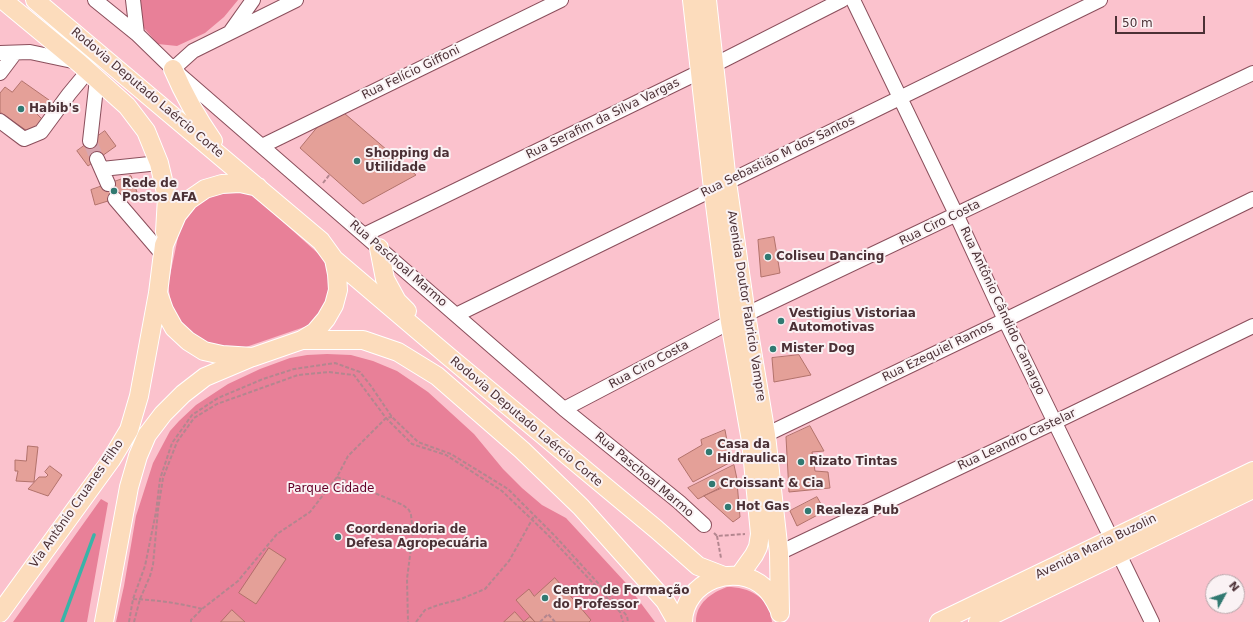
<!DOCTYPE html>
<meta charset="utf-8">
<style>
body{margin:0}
#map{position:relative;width:1253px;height:622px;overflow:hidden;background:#fbc2cd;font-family:"DejaVu Sans",sans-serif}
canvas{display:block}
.north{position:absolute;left:1205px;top:574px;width:40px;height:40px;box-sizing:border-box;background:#faf2f4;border:1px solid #b4a4a8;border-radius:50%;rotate:50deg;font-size:11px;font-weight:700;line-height:16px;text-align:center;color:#4b3035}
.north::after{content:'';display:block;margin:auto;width:14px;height:18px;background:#317971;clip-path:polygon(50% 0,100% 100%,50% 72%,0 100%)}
.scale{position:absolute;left:1115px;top:16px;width:90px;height:18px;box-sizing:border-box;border:2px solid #4b3035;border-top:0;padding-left:5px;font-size:12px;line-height:14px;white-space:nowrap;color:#4b3035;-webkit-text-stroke:3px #faf2f4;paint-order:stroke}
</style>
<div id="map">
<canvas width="1253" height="622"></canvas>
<div class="north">N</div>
<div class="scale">50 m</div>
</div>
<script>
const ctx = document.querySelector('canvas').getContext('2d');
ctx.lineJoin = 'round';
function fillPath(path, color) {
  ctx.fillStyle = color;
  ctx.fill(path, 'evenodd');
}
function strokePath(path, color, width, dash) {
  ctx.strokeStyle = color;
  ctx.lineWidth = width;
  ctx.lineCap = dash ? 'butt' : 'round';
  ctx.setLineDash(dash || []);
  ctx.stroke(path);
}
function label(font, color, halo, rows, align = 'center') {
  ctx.font = font + ' "DejaVu Sans",sans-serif';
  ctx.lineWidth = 4;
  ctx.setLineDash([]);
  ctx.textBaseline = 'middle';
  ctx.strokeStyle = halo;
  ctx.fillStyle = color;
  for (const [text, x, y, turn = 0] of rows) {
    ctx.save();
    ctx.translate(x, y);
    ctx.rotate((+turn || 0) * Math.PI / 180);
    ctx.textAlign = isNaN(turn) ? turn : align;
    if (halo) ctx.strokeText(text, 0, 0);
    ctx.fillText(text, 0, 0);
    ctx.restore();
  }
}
fillPath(new Path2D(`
 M137,0H238L224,17L205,33L177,46L158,44L143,27Z
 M238,191L253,195L322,257L330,274L329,301L310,325L246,347L229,350L209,347L179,324L172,308L168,285L182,218L209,195Z
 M327,354L351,355L373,361L397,371L428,392L474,434L503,469L522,488L542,505L566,518L625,582L655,622H116L124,586L136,516L153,463L170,431L179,421L196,405L228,384L260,369L290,358L307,355Z
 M101,499L108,503L87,622H13Z
 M727,587C749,587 770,597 772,622H696C696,603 711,593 727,587Z`), '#e88098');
strokePath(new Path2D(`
 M62,622L94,535`), '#39b4a8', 3.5);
const building = new Path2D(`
 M22,81L49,100L37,114L43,120L30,133L0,112V93L5,87L12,92Z
 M344,113L416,175L363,204L300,148L319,125Z
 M105,131L116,146L88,166L77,151Z
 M131,176L137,192L95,205L91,190Z
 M774,237L780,273L761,277L758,240Z
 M799,355L811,375L774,382L772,358Z
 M810,426L824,451L812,452L815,471L828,472L830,488L789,492L786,437Z
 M725,430L731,462L693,482L678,459L702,445L701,440Z
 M28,446L38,447L34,482L16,481L18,471H15V460L26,461Z
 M734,465L737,479L698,499L688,488Z
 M50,466L62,475L48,496L28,489L39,477H46L48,475L45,472Z
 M737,482L740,517L733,522L704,496Z
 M817,497L825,511L797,526L790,511Z
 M269,548L286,559L256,604L239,593Z
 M555,578L591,620L589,622H535L516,600L529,589L534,596Z
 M232,610L245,622H221Z
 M515,612L524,622H504Z
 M530,617L535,622H524Z`);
fillPath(building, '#e4a098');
strokePath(building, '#b2726b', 1);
strokePath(new Path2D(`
 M90,141L97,159`), '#d8a5af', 14, [14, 7]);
const minor = new Path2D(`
 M95,0L137,34L173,69L564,409L679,502L704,525
 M133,0L137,34
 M853,0L956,214L1005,320L1152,622
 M231,31L253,0
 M0,53L30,52L77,62
 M173,69L193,51L296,0
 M0,73L15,53
 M0,121L24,139L41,132L69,94L88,71
 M90,141L97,79
 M262,146L561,0
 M97,159L108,184
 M102,169L159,163
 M115,199L163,255
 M364,235L714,65L842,0
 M456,315L1100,0
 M564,409L730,322L1253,73
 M757,439L1005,320L1253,199
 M779,553L1055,422L1253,326`);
const major = new Path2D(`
 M3,0L79,63L127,106L146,131L159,163L167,197L165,232
 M35,0L321,241L334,259L337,274L338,290L334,305L326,319L315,332L302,340L253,357L222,355L204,351L188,341L174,328L164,310L158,293
 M692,0L713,189L730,322L751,441L760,534L758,547L754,555L739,576
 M707,0L727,182L746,315L766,435L779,553L780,613
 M173,69C184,95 197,118 213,141
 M379,248L385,279L397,301L407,311
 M334,259L448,356L656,529L698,566L724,576
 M302,340H363L398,352L437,376L522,450L581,507L665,601L677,622
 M0,613L111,460L129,430L139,396L158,293L164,245L177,215L189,200L205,189L222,184L240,183L258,187
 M104,622L129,487L138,456L147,435L163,414L183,394L205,377L250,358
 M683,622C684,581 736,561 765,588C772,594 776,603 780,611
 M939,622L1253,471
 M978,622L1253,489`);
strokePath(minor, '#8b4f5c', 16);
strokePath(major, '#fff', 20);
strokePath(new Path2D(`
 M323,183L330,174
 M337,477L403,505L409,510L411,515L413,532L407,579L408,622
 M714,533L717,536L745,534
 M717,536L721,558
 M133,599C157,600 179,603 202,609
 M129,622L133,599L145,566L156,512L160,479L172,443L192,415L218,398L263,379L294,369L335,363L360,372L371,386L392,417L418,442L451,454L508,489L555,536L609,595L627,616L628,622
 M134,622L140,599L150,576L153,565L158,510L163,478L177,442L194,418L217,404L298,375L329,372L354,375L386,418L412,444L446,455L502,491L548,535L620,612L623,622
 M191,622V620L202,609L238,581L277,534L310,512L337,477L348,456L386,418L392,417
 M416,622L425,610L438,605L461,599L485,589L509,561L534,516
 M540,622L548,614L555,622`), '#b3868f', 2, [4, 2]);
strokePath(minor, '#fff', 14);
strokePath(major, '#fcdcbc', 18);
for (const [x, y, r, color] of [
 [21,109,4,"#317971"],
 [357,161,4,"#317971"],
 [114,191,4,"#317971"],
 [768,257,4,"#317971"],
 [781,321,4,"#317971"],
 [773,349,4,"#317971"],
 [709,452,4,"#317971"],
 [801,462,4,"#317971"],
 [712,484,4,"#317971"],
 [728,507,4,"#317971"],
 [808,511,4,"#317971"],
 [338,537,4,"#317971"],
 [545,598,4,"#317971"]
]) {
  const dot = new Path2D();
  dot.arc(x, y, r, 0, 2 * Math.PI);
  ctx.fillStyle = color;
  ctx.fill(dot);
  strokePath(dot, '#faf2f4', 1.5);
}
label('12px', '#4b3035', '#faf2f4', [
 ["Rua Felício Giffoni",411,73,-26],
 ["Rodovia Deputado Laércio Corte",147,93,40],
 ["Rua Serafim da Silva Vargas",603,119,-26],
 ["Rua Sebastião M dos Santos",778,157,-26],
 ["Rua Ciro Costa",940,223,-26],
 ["Rua Paschoal Marmo",398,264,41],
 ["Avenida Doutor Fabricio Vampre",746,306,81],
 ["Rua Antônio Cândido Camargo",1002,311,65],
 ["Rua Ezequiel Ramos",938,352,-26],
 ["Rua Ciro Costa",649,365,-28],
 ["Rodovia Deputado Laércio Corte",526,422,40],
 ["Rua Leandro Castelar",1017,440,-25],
 ["Rua Paschoal Marmo",644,475,40],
 ["Via Antônio Cruanes Filho",77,504,-55],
 ["Avenida Maria Buzolin",1096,547,-26]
]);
label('bold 12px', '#4b3035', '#faf2f4', [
 ["Habib's",29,109],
 ["Shopping da",365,154],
 ["Utilidade",365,168],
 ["Rede de",122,184],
 ["Postos AFA",122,198],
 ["Coliseu Dancing",776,257],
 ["Vestigius Vistoriaa",789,314],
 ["Automotivas",789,328],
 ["Mister Dog",781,349],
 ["Casa da",717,445],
 ["Hidraulica",717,459],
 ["Rizato Tintas",809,462],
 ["Croissant & Cia",720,484],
 ["Hot Gas",736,507],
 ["Realeza Pub",816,511],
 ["Coordenadoria de",346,530],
 ["Defesa Agropecuária",346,544],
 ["Centro de Formação",553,591],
 ["do Professor",553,605]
], 'left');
label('12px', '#640028', '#faf2f4', [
 ["Parque Cidade",331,489]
]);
</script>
